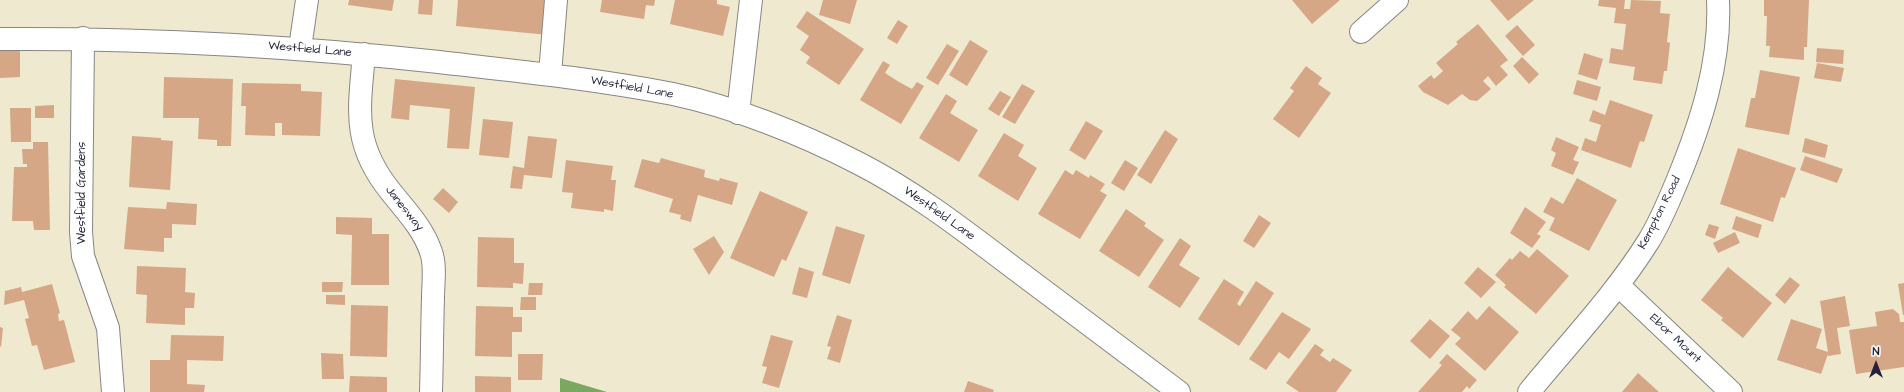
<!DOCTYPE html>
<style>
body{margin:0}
#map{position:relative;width:1904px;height:392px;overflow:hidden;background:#efe9cf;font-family:"Architects Daughter",sans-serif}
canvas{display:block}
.north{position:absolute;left:1856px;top:344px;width:40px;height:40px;-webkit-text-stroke:3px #fff;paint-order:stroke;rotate:0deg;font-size:11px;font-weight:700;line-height:16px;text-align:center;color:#22223b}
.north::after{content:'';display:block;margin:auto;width:14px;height:18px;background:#22223b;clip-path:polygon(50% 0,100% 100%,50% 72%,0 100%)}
</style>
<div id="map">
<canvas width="1904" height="392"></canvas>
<div class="north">N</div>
</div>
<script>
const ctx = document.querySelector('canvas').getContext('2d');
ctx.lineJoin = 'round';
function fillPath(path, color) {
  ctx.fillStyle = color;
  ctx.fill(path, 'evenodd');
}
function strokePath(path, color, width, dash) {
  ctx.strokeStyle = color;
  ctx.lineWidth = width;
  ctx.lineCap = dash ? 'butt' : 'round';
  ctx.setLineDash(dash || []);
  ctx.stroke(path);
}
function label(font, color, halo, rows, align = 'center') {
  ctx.font = font + ' "Architects Daughter",sans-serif';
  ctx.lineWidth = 4;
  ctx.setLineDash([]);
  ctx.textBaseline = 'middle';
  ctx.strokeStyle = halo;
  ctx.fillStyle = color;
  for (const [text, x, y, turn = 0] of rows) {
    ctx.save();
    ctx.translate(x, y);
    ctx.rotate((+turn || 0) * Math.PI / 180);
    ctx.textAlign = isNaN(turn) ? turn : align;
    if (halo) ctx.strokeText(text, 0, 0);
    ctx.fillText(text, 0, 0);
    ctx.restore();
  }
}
fillPath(new Path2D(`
 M560,378L607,392H560Z`), '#7ba760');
fillPath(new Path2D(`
 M349,0H394L392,11L348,5Z
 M419,0H433L432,15L418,14Z
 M458,0H551L548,35L456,26Z
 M602,0H655L654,6L646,5L644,19L600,12Z
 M675,0H717V4L730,7L723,36L670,24Z
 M823,0H857L850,24L819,15Z
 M1292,0H1340L1312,24Z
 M1490,0H1534L1508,21Z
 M1599,0H1625L1624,9H1630L1631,0L1661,1L1660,13L1670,14L1667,42L1670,43L1667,71H1664L1662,84L1633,80L1635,67L1609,63L1611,48L1623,50L1626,24L1614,23L1616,8L1598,6Z
 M1764,0H1809L1807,47H1804V60L1769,57L1770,46H1766L1767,16H1764Z
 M807,11L864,49L839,85L806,63L810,57L800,50L809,36L796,27Z
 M898,20L908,26L897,44L887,38Z
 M1478,24L1508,60L1500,66L1508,75L1496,86L1488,76L1483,81L1491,89L1477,101L1470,100L1462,94L1448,105L1423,92L1418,86L1431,75L1434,79L1443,71L1436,63L1458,44L1456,42Z
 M1517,25L1535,45L1523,56L1505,36Z
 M970,40L988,51L967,86L949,75Z
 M947,44L959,51L938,85L926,78Z
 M1817,48L1844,50L1843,64L1816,62Z
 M0,51H20V77L0,78Z
 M1584,53L1603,59L1597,80L1578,74Z
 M1522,57L1539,74L1529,84L1513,66Z
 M883,61L890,65L885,73L899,82L912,89L917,82L924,86L901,124L860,100Z
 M1817,63L1844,68L1841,82L1814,78Z
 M1306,66L1322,78L1318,84L1331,93L1299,138L1273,119L1294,91L1290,88Z
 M1760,70L1800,77L1789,135L1745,127L1751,98H1755Z
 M164,77L233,79L231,146H217V140L198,139L199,118H163Z
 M395,79L475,87L469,149L447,148L450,109L410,105L409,120L391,118Z
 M1577,80L1601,87L1597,101L1573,94Z
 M242,83L301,84V91L322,92L320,136L282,135V123H275V136L245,135L246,106H241Z
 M1022,84L1035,91L1015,124L1002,117Z
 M1000,91L1011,97L999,116L988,109Z
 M946,94L957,101L950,113L978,130L959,162L919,138Z
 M1610,100L1653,115L1644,142L1640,141L1631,168L1581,150L1585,138L1596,142L1601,125L1589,121L1593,110L1605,115Z
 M54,105V118H35V106Z
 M10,108H31V142H11Z
 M483,119L513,122L509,158L479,155Z
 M1086,121L1103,131L1085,160L1069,150Z
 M1165,130L1178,139L1151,184L1137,175Z
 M1004,133L1024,145L1018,156L1037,168L1018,201L978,176Z
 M132,136L161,138V140L173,141L170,190L129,187Z
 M528,136L557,139L552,178L524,175L522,189L510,188L513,166L524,168Z
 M1556,137L1579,147L1573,160L1579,162L1573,175L1551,166L1556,153L1551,150Z
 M1805,138L1828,145L1825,158L1802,152Z
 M33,142H48L50,230H34L33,221H12L14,167H27V164H23L22,149H33Z
 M1738,148L1796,168L1785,198L1781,197L1773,222L1720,204Z
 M1805,156L1843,169L1837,183L1800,170Z
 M661,158L705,170L704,177L719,181L720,178L738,183L732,205L698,195L691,222L680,219L681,215L669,212L673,199L634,187L642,159L659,163Z
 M566,160L613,166L611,180H616L613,211L604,209V212L571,208L573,193L562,192Z
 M1125,160L1138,168L1124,191L1111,183Z
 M1065,170L1073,175L1076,170L1089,178L1090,175L1105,184L1100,191L1107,195L1080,239L1038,214Z
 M1577,178L1617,200L1589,251L1549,230L1555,218L1543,212L1551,197L1563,204Z
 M443,188L458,202L449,213L433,199Z
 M760,191L808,212L786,261L782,259L774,277L730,258Z
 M167,202L197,204L196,225L172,224V238H164V252L124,249L128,207L166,209Z
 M1525,207L1546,222L1537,234L1541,236L1532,248L1510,233Z
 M1126,209L1146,223L1144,226L1164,240L1139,277L1099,251Z
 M1259,215L1271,223L1254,248L1243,241Z
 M1736,216L1762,225L1758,238L1732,229Z
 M336,217L372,218V234H389V285H351L352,235L336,234Z
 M1709,224L1719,227L1715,239L1705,235Z
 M836,226L865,235L850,284L822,275Z
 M1735,232L1740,243L1718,253L1713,243Z
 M714,236L724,252L709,275L693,249Z
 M478,237L514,238V263H524L523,284L513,283V288L477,287Z
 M1180,238L1191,246L1179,265L1200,278L1180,308L1148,287Z
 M1537,249L1569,276L1536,314L1504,287L1506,285L1495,275L1510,258L1512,260L1520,251L1529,258Z
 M137,266L186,268L185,292L195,293L194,308H185V325L146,323L147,295L136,294Z
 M799,267L814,272L807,298L792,294Z
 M1478,267L1496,282L1481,298L1464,283Z
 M1728,267L1772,303L1743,338L1721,320L1723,318L1701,300Z
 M1790,277L1800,285L1785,304L1775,295Z
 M1224,279L1244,292L1237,304L1240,306L1256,281L1274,293L1239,346L1198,319Z
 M322,282H343L342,292H322Z
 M529,283H543L542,295H528Z
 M1904,283V315H1903L1898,284Z
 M52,284L60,313L58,314L59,321L64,320L75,362L44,370L37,345L32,346L25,319L29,318L24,300L4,305L5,291L21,287L22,292Z
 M326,295H345V305L326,304Z
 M1845,296L1850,326L1837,328L1841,354L1828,356V354L1821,374L1777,360L1791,319L1822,329L1816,348L1828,352L1820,301Z
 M521,297H536V310H520Z
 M351,305L388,306L387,357L350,356Z
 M476,306L513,307V317H522V332H512V357L475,356Z
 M1489,306L1519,332L1485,371L1455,344L1461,338L1451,330L1468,311L1477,320Z
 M1893,309L1899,314L1900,322H1904V367L1856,374L1849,330L1877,326L1875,312Z
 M1282,312L1311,329L1289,359L1279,352L1266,370L1249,359Z
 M837,315L852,320L840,363L827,359L831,347L827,346Z
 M1430,319L1450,336L1430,359L1410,341Z
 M0,327L3,328L1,347L0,346Z
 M171,335L224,336L223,361L187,360V384L205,385L204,392H150V360H170Z
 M771,335L793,341L779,388L762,383L767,367L762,366Z
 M1315,344L1324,350L1320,355L1330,362L1333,358L1352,370L1336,392H1299L1286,383Z
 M321,353L343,354L344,379H322Z
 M518,354H543L542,380H518Z
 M1447,354L1477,380L1469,389L1467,386L1462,392H1418L1442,365L1439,363Z
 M1638,373L1659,392H1622Z
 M350,376L387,377V392H349Z
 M475,376L511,377V392H475Z
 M968,381L994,390L993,392H964Z`), '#d6a787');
const minor = new Path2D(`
 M1361,32L1397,0
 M83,38L81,232L83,256L108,328L113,392
 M0,39C147,38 293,46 439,62C517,71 595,79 673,94C734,107 802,134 858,163C913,191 961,228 1011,266C1067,308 1123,350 1179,392
 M300,48L307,0
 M364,54C359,111 352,144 391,192C406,211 423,228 431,252C436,265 433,284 433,298C432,329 432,361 431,392
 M550,74L556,0
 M738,113L751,0
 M1618,285L1731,392
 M1529,392C1569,343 1614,296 1648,242C1660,223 1669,201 1678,179C1701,123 1721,62 1718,0`);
strokePath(minor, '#888685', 24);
strokePath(minor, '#fff', 22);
label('12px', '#22223b', '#fff', [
 ["Westfield Lane",310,50,5],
 ["Westfield Lane",632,88,10],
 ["Westfield Gardens",82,193,-90],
 ["Janesway",404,209,51],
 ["Kempton Road",1660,213,-63],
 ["Westfield Lane",939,214,35],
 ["Ebor Mount",1675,339,43]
]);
</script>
